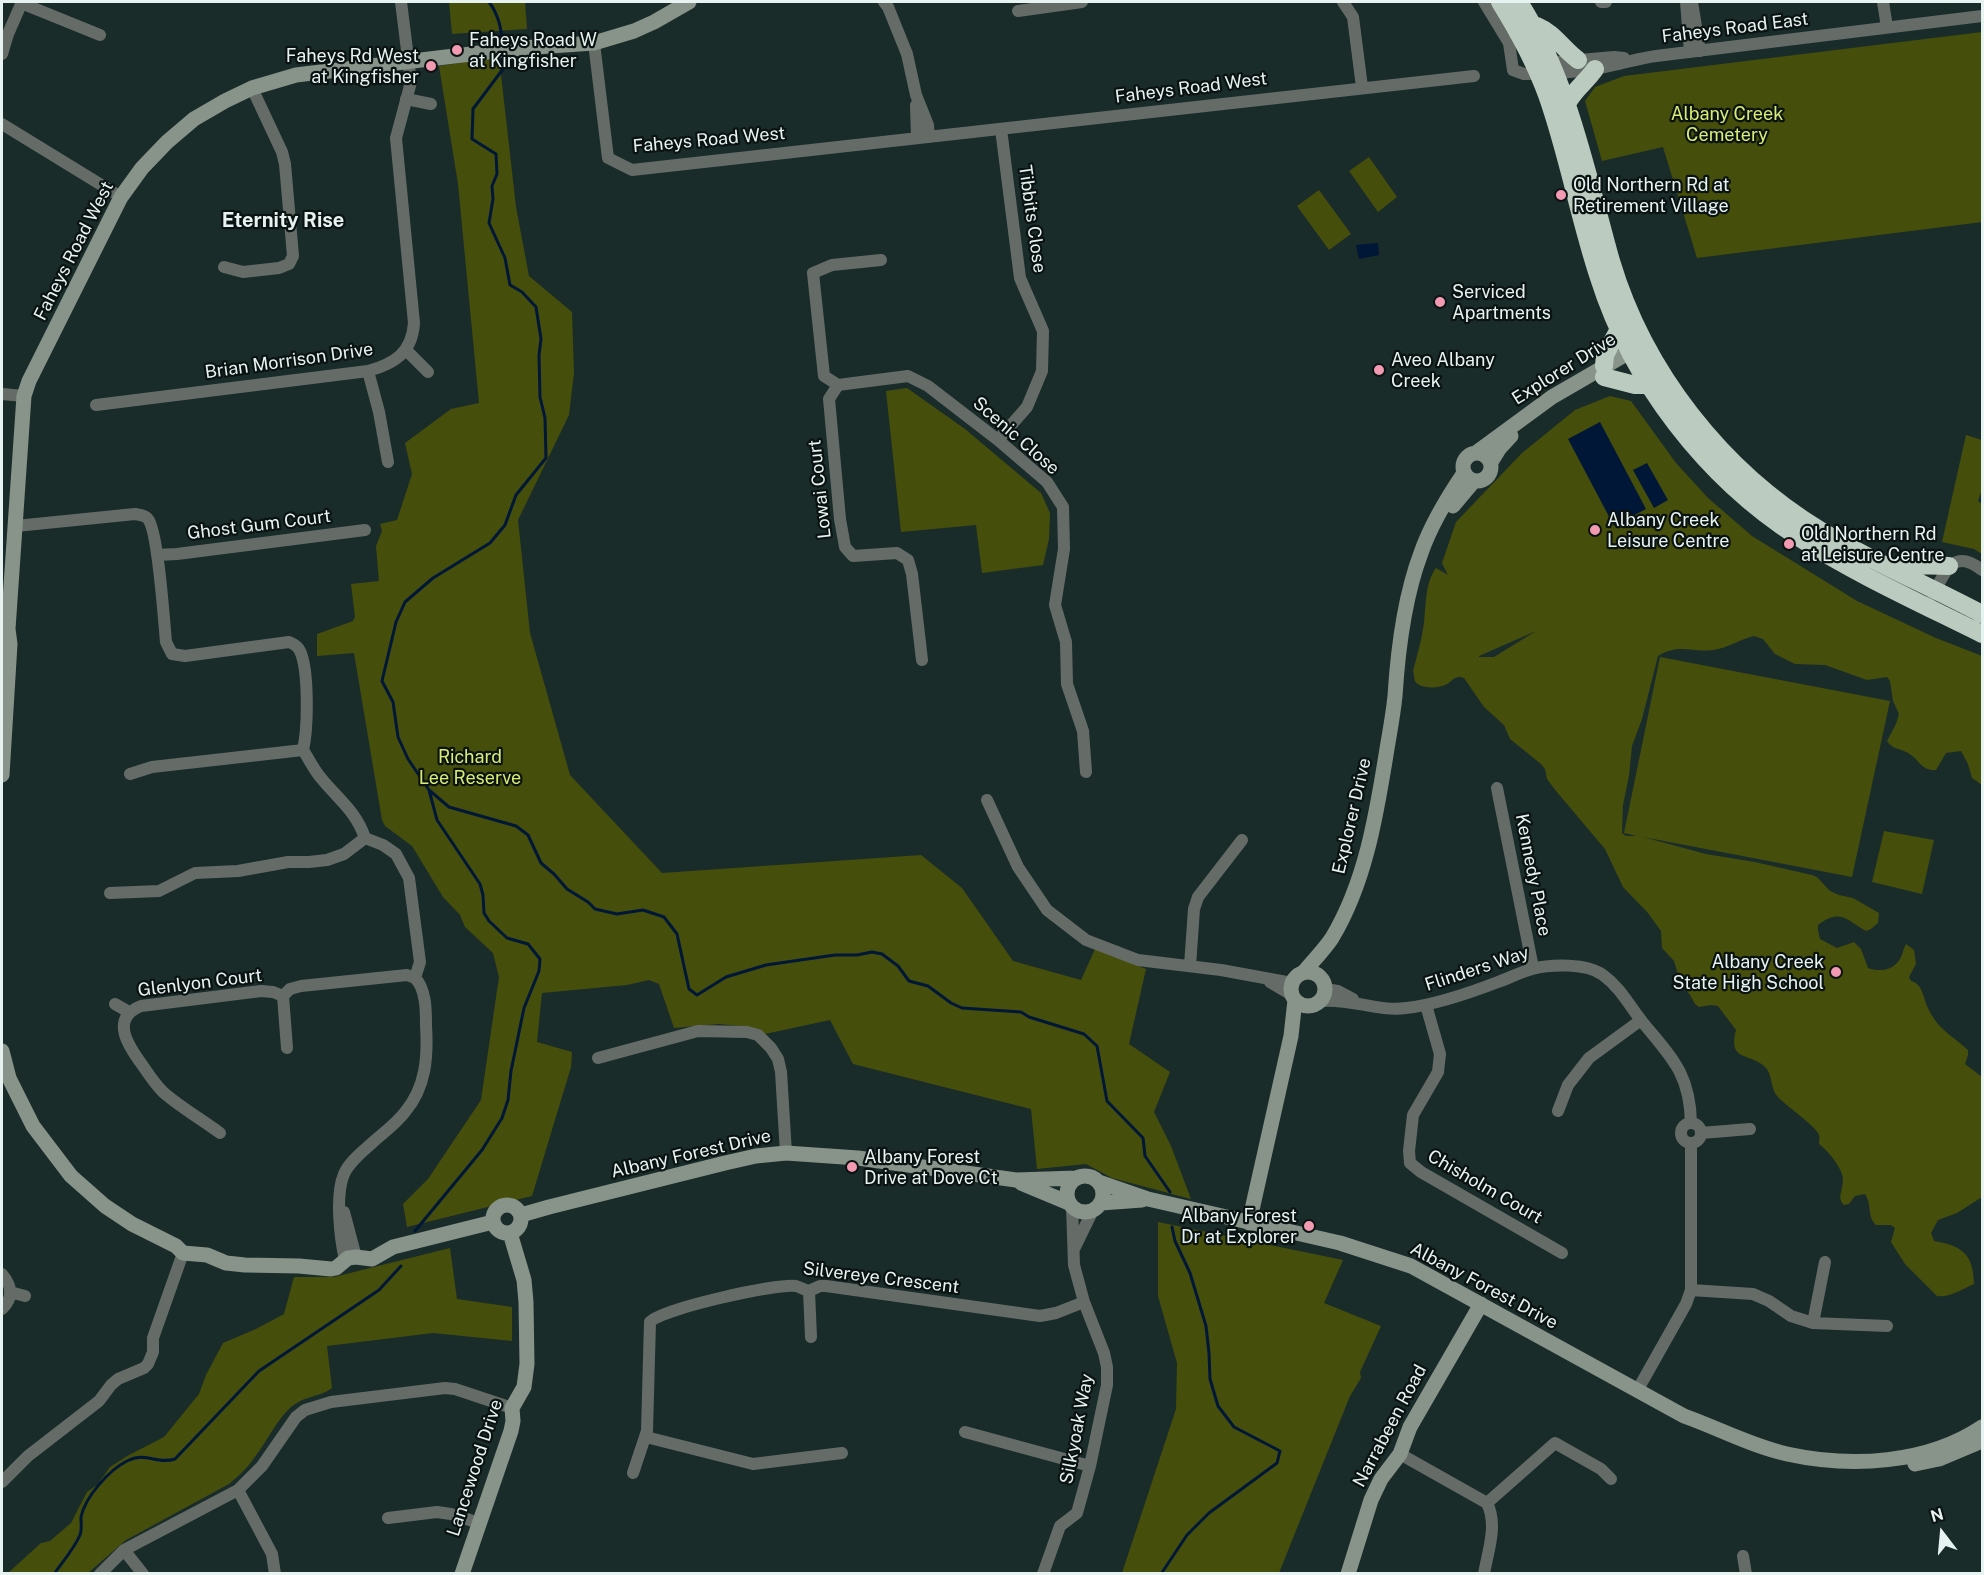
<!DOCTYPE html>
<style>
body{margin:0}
#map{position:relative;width:1984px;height:1575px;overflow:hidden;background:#192c2a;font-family:"Public Sans",sans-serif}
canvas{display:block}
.frame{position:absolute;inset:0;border:3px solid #e7f3f1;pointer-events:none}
.north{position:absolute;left:1912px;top:1503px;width:60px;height:60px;-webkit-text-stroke:4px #0a1312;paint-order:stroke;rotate:344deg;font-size:16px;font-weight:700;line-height:24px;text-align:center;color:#e7f3f1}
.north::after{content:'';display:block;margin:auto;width:21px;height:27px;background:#e7f3f1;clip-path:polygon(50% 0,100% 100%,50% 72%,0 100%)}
</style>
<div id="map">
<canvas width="1984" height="1575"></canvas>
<div class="frame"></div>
<div class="north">N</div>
</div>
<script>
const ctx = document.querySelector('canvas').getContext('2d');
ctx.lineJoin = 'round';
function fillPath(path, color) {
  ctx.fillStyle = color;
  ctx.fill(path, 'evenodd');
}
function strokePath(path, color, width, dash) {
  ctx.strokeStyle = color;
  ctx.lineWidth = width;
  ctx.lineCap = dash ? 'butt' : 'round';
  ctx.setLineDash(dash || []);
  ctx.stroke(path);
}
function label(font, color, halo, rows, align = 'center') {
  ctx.font = font + ' "Public Sans",sans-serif';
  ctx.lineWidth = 4.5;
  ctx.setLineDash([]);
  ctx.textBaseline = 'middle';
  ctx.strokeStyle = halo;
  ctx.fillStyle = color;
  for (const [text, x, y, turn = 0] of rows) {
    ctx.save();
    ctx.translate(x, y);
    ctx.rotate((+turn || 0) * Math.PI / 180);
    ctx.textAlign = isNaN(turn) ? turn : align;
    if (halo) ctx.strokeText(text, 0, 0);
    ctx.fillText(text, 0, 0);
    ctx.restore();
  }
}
fillPath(new Path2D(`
 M449,2H525L527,29L452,34Z
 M1982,32V222L1697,258L1663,147L1602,161L1585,101L1595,87L1624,76Z
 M499,57L516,207L529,276L572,312L574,373L569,415L518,520L530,633L570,775L662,873L921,855L962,888L1013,961L1081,980L1095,949L1146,969L1129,1044L1170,1072L1154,1112L1171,1146L1191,1199L1112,1178L1086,1164L1037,1169L1031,1109L853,1064L830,1020L765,1034L749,1027L719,1024L674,1028L659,984L649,980L627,985L542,993L537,1042L572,1052L571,1067L532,1196L407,1227L403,1204L428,1179L481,1100L499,977L493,953L465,927L460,915L443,897L412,846L385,826L382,820L354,653L317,656V634L353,621L355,617L351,584L379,581L376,546L382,531L380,524L397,520L412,474L405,443L451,409L479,403L458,184L439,66Z
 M1369,157L1397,197L1378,212L1349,171Z
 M1319,190L1351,234L1329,250L1297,206Z
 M907,388L965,429L1041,493L1050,513L1049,539L1043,565L982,573L976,525L901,532L886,391Z
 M1610,396L1631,401L1676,463L1708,498L1752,536L1857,601L1936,638L1982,656V785L1972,778L1968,764L1961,751L1946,753L1936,770C1921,771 1919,759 1908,753C1900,748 1893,750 1887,741L1896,724L1899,714L1893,701L1890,681L1887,677L1867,680L1825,665L1795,664L1775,654L1763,639L1754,636C1740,639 1728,648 1713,650C1691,653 1680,643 1658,656L1642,719L1632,746L1629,776L1623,805L1622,833L1626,836H1637L1624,833L1660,657L1890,701L1852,877L1643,837L1706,854L1755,862L1812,875L1817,877L1830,891L1839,895L1853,898L1879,913L1878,923L1871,929L1866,931C1846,920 1841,908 1818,925V930L1820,939L1837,948L1854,942L1861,949L1868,968C1879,972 1893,971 1900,959C1903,954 1903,949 1906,944L1914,950L1916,964L1909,977L1911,981C1923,984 1923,998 1928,1008C1938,1030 1952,1035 1968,1050V1055L1965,1064L1982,1077V1197L1957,1213L1938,1220L1931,1233L1934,1241C1963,1246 1973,1254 1974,1284C1963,1289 1949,1298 1937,1296L1905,1264L1891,1242L1895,1228L1891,1225H1876C1867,1217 1872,1204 1865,1194L1855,1196L1849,1204L1844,1205C1835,1197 1846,1187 1842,1174C1838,1163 1828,1151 1819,1144C1819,1141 1820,1138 1819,1135C1817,1127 1785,1105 1778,1097C1770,1089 1773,1076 1766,1068C1752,1052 1727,1063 1736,1030L1718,1006L1711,1005L1699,1007L1695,1004L1690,995L1681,984L1674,961L1662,948L1661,931L1648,913L1623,887L1605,849L1556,791L1547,779L1545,769L1541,764L1510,739L1504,725L1484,707L1464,678C1455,675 1454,680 1447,684C1439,689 1419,689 1415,681C1414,678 1414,673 1413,671C1417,655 1422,639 1424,623C1426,605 1425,583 1436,568L1448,575L1442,563L1456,522L1522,453L1575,410ZM1536,631L1494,657H1479V656Z
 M1966,435L1982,440V490L1978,501L1982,504V554L1974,549L1942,542Z
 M1884,831L1934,840L1922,894L1872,882Z
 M1158,1222L1343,1260L1324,1303L1381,1326L1360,1372L1361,1378L1350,1396L1279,1573H1122L1176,1409L1177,1363L1158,1296Z
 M450,1248L457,1299L512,1307V1341L433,1333L327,1346L332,1388C318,1398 305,1395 290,1408C277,1420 268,1439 257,1454C249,1466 240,1475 229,1484L126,1540L88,1573H8L41,1543L50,1541L71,1523L87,1492L97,1485L110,1467L129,1455L164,1437L199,1394L206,1375L223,1343L256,1329L284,1314L294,1277H334Z`), '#464e0b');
fillPath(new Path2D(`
 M1378,243L1379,255L1359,259L1356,245Z
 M1600,422L1646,509L1614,526L1568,439Z
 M1647,463L1668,500L1654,508L1633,470Z`), '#011737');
strokePath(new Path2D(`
 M489,2C498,14 502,30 502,45
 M502,55L503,69L473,109L472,139L496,154L497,174L492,186L493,199L489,223L505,258L510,285L522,292L536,307L541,339L539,355L540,397L545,418L546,458L516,495L505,525L490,543L433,578L405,602L396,622L382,681L393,702L398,737L408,759L429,790L449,807L516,826L528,835L541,863L554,874L567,889L588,902L595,909L617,914L643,910L664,917L677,934L689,989L697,995L726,977L766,965L835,955H857L872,952L882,954L898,966L909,981L928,986L951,1003L962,1008L1021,1012L1029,1017L1084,1034L1097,1046L1107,1101L1143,1138L1145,1156L1170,1192
 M415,1231L482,1150L502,1118L508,1100L511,1071L524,1008L539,971L540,959L528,944L507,938L489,921L484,913L483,895L480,884L437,820L429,790
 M54,1574C63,1561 74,1549 80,1535C82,1530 81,1523 81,1517C85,1497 109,1470 127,1461C146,1451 157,1465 175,1459L259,1371L379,1290L401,1266
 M1161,1574L1187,1535L1209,1513L1277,1463L1280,1451L1234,1427L1218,1406L1210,1379L1209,1353L1206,1326L1190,1273L1175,1241L1172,1227`), '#011737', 3);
strokePath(new Path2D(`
 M884,2L888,7L907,54L916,95L928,125L929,137
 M1343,2L1353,17L1362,87
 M1484,2L1509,43L1513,70L1524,74C1554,74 1585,72 1614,65C1628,62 1641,58 1656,56L1982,16
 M1601,2H1606
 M1686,2L1690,52
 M1692,2L1700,51
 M1883,2L1887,27
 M21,3L100,35
 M1018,11L1082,2
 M594,43L608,158L632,170L1474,76
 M2,54L8,34L22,2
 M1546,63L1614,57L1624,58
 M406,99L431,104
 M916,105L917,138
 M2,124L121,197
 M224,267L243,272L279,268L289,264L293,256L285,164L282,152L252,88
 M406,350L428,372
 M368,371L379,412L388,462
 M838,385L824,376L813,273L832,265L881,260
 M2,394L24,396
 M96,405L368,371C394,364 412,353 414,323L396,138L411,82L401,2
 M998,440L1027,407L1042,371L1043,331L1020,278L1001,129
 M16,526L135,514C140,515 145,515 148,519C158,531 164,621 166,642L172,654L185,656L289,642C294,644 298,646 300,651C309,670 308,729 303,750C309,759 314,770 321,778C338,799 356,811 365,838L383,845L396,854L409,878L420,962L415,978
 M157,555L177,554L365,530
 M1933,595C1945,572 1953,547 1982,570
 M922,660L912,574L908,560L897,553L853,556L845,547L840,519L829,399L838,385L908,376L928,386L998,440L1047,482L1063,507L1064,549L1055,605L1066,642L1067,684L1083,731L1086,772
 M130,774L152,767L303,750
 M1497,788L1533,968
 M987,800L1018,867L1047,910L1086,940L1138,960L1221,970L1292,983
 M110,893L159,891L195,873L238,871L288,862H309L327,860L344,854L365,838
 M1190,966L1194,909L1198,897L1242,840
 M1270,982L1292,995
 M1325,989L1338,991L1353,999
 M283,996L287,1048
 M1321,1001C1350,998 1378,1012 1406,1008C1434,1005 1472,992 1498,982C1509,978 1521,972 1532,969C1551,964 1587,963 1603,975C1621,988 1630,1007 1644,1024C1673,1059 1690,1075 1691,1123
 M115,1004L129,1012
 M1426,1005L1440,1054L1438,1072L1413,1115L1409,1151L1410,1163L1421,1172L1562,1253
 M598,1058L698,1031L747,1032L758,1035L771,1048L778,1059L781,1072L786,1153
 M1558,1111L1568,1085L1589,1058L1641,1020
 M1681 1133a10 10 0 1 1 20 0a10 10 0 1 1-20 0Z
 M220,1133C201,1119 180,1107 163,1092C155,1084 149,1075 143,1066C129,1047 109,1019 141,1006L261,991L273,992L283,996L290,989L301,986L407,975L415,978
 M1701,1133L1750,1129
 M344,1212L356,1257
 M1074,1249L1093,1210
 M345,1260C340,1238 335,1195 344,1174C349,1162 362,1152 372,1143C383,1133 396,1124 405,1112C426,1087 428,1057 426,1025C426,1010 426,989 415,978
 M2,1274C12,1286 14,1297 2,1309
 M1691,1290L1753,1294L1769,1301L1791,1316L1813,1323L1887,1326
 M809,1291L811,1337
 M10,1292L25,1296
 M1813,1323L1825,1262
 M1637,1391L1686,1304L1691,1290V1143
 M965,1432L1090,1466
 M646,1437L753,1464L842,1453
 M1400,1454L1487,1503C1498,1525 1488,1550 1484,1574
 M633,1473L647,1431L650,1322C661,1309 777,1283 796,1286C800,1287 804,1290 809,1291L820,1286H826L1040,1316L1056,1313L1084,1302
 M2,1482L28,1456L99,1401L111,1385L118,1379L144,1368L148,1364L153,1352V1338L183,1253
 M238,1490L272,1554L275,1574
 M1487,1503L1555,1443L1601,1469L1611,1479
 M388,1518L437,1512L451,1514L479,1523
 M124,1550L143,1574
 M1743,1556L1746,1574
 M100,1574L124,1550L238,1490L262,1466L296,1417L305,1410L331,1402L445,1388L455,1389L512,1408
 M1043,1574L1060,1526L1077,1513L1090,1466L1107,1385V1367L1104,1353L1084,1302L1074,1265L1072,1206`), '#656c67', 12);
strokePath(new Path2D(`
 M1477,452L1552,397L1640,346
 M1463 467a14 14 0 1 1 28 0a14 14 0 1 1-28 0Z
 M1491,462L1499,449L1511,436
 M1453,506L1474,481
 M2,775L10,644L8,629L24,396L29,381L121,197L142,168L167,142L194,119L225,101L252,88L296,75L521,48L594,43L634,31L654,22L689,2
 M1291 989a17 17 0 1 1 34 0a17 17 0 1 1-34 0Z
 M1303,973C1312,962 1324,950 1332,938C1365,883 1376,817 1386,755C1389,736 1393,716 1395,696C1398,648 1404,598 1421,553C1431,524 1447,498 1464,473
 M2,1051L9,1078L33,1126L71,1176L105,1206L132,1224L176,1246L183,1253L207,1255L226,1263L245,1265L299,1266L331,1269L336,1268L348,1258L356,1257L372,1259L393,1247L493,1222
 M1067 1194a18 18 0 1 1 36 0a18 18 0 1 1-36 0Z
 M1099,1182L1148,1199L1340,1243L1411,1266L1684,1416C1718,1428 1751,1446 1787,1454C1851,1468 1927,1464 1982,1427
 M1021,1183L1069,1203
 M1101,1203L1142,1200
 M493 1219a14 14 0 1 1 28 0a14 14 0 1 1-28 0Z
 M521,1215L549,1207L725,1163L756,1156L786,1153L858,1158L1016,1180L1077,1178
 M1249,1223L1291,1036L1295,1000
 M1915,1464L1939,1459L1982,1441
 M462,1574L511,1431L513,1421L512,1408L524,1387L527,1364L526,1302L524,1280L510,1233
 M1348,1574L1371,1500L1381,1479L1400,1454L1410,1427L1481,1304`), '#88938a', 15);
strokePath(new Path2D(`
 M1500,2C1518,31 1535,62 1547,95C1568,154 1579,218 1599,278C1632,382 1706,478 1798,537C1854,573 1922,604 1982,634
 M1519,2C1569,81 1586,172 1611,261C1644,372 1722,471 1821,531C1873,562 1929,586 1982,614
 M1537,26C1554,33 1563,49 1578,60
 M1568,102C1575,89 1587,81 1595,69
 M1604,366L1605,355L1619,329
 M1604,377L1635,385H1649
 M1894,569L1913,565L1949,566`), '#bbcbbf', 18);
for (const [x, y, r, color] of [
 [457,50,6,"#f19ab2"],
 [431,66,6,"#f19ab2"],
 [1561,195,6,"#f19ab2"],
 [1440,302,6,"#f19ab2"],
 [1379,370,6,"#f19ab2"],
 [1595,530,6,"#f19ab2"],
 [1789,544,6,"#f19ab2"],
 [1836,972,6,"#f19ab2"],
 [852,1167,6,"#f19ab2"],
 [1309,1226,6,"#f19ab2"]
]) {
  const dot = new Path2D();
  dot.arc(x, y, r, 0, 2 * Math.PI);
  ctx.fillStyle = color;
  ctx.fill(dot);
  strokePath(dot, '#0a1312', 2);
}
label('18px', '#e7f3f1', '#0a1312', [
 ["Faheys Road East",1735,28,-7],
 ["Faheys Road West",1191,88,-7],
 ["Faheys Road West",709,140,-5],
 ["Tibbits Close",1032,219,82],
 ["Faheys Road West",74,251,-63],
 ["Brian Morrison Drive",289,361,-8],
 ["Explorer Drive",1564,369,-32],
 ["Scenic Close",1016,436,41],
 ["Lowai Court",820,489,-96],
 ["Ghost Gum Court",259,525,-7],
 ["Explorer Drive",1352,816,-77],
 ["Kennedy Place",1533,875,79],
 ["Flinders Way",1477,969,-18],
 ["Glenlyon Court",200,983,-7],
 ["Albany Forest Drive",691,1154,-13],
 ["Chisholm Court",1485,1187,30],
 ["Silvereye Crescent",881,1278,7],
 ["Albany Forest Drive",1484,1286,28],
 ["Narrabeen Road",1390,1426,-62],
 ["Silkyoak Way",1077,1429,-79],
 ["Lancewood Drive",475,1468,-72]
]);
label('18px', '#e7f3f1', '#0a1312', [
 ["Faheys Road W",469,40],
 ["at Kingfisher",469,61],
 ["Faheys Rd West",419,56,"right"],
 ["at Kingfisher",419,77,"right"],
 ["Old Northern Rd at",1573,185],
 ["Retirement Village",1573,206],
 ["Serviced",1452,292],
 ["Apartments",1452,313],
 ["Aveo Albany",1391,360],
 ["Creek",1391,381],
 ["Albany Creek",1607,520],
 ["Leisure Centre",1607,541],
 ["Old Northern Rd",1801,534],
 ["at Leisure Centre",1801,555],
 ["Albany Creek",1824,962,"right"],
 ["State High School",1824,983,"right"],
 ["Albany Forest",864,1157],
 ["Drive at Dove Ct",864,1178],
 ["Albany Forest",1297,1216,"right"],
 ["Dr at Explorer",1297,1237,"right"]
], 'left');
label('18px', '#d9ec73', '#0a1312', [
 ["Albany Creek",1727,114],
 ["Cemetery",1727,135],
 ["Richard",470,757],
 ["Lee Reserve",470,778]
]);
label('bold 20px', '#e7f3f1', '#0a1312', [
 ["Eternity Rise",283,221]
]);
</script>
